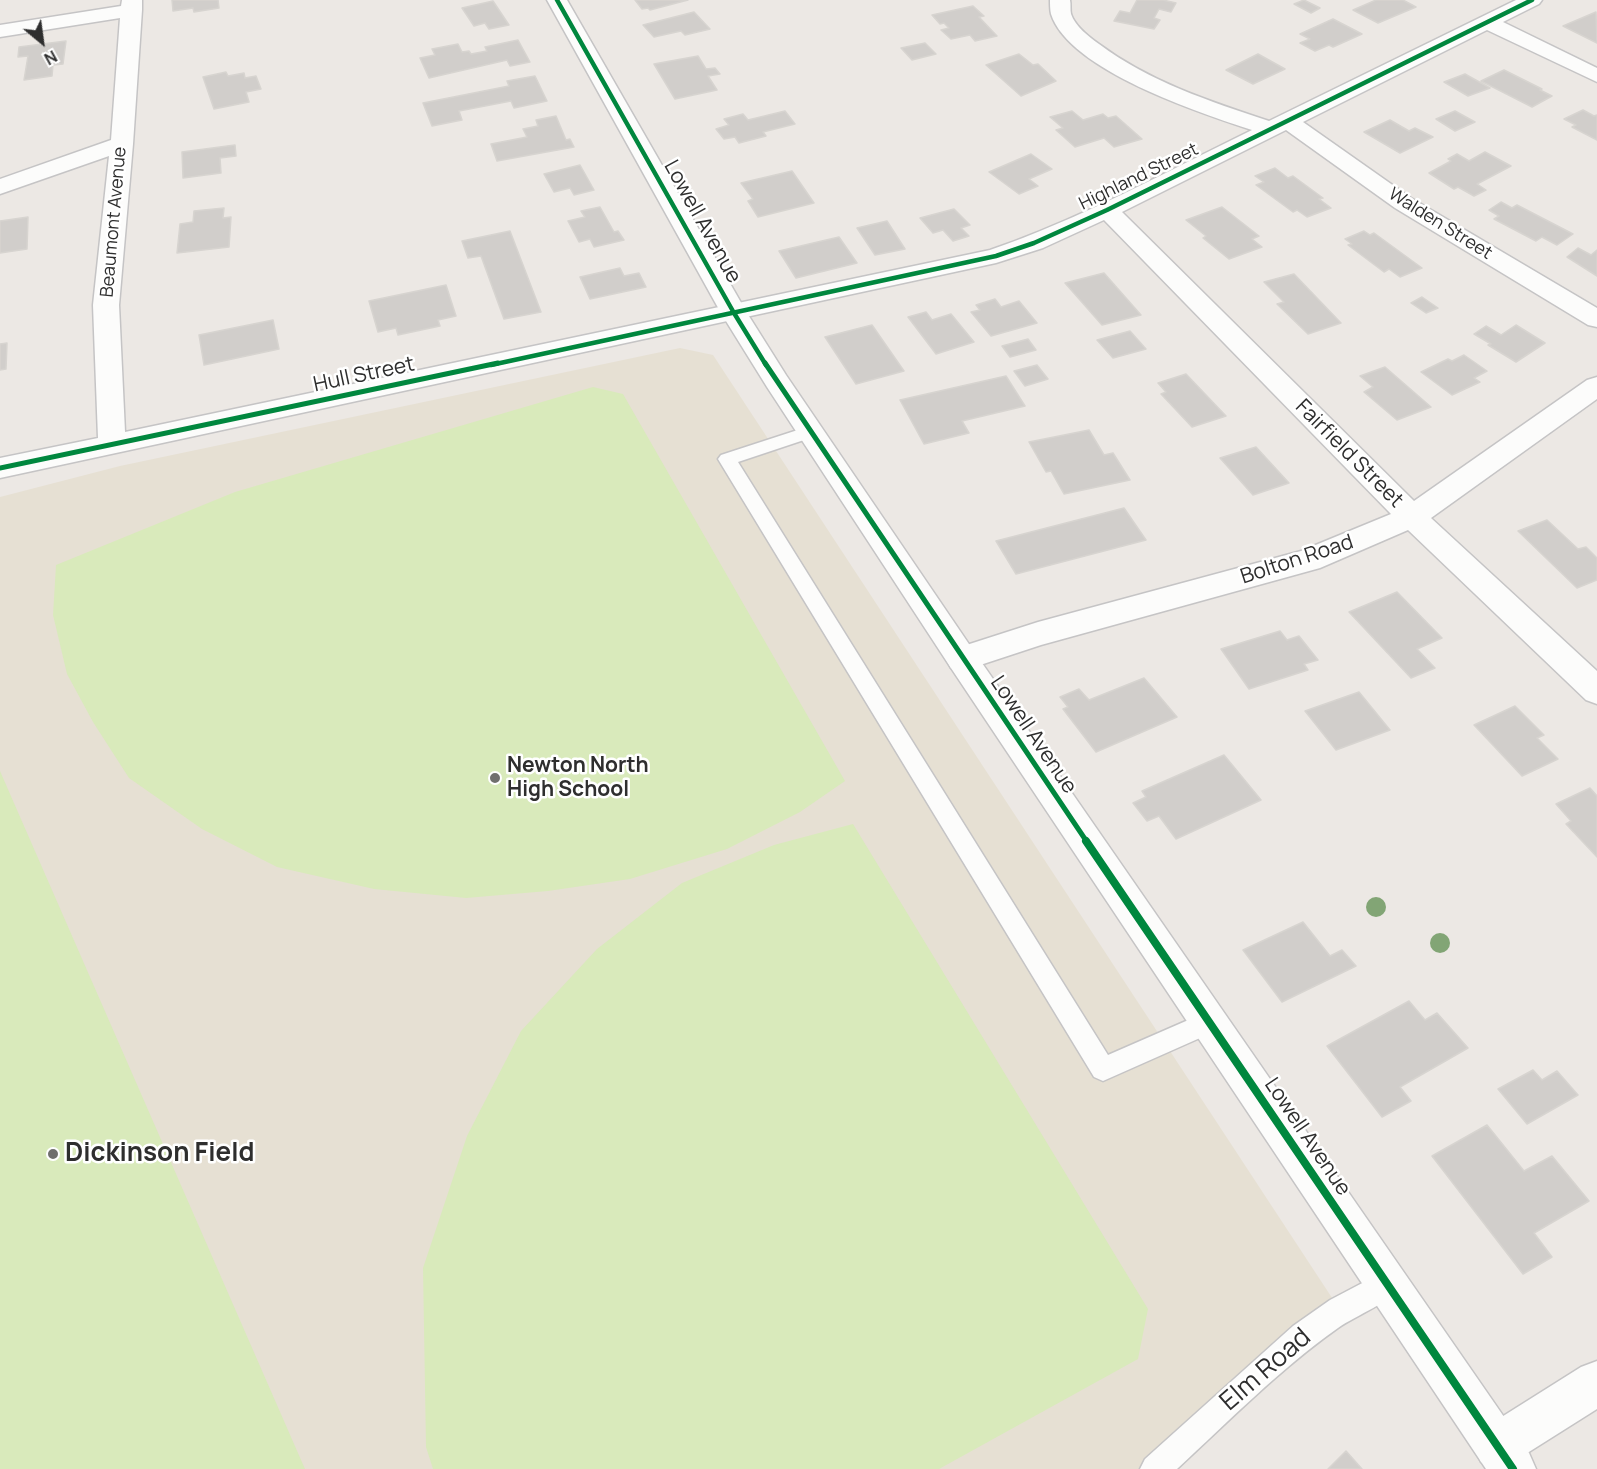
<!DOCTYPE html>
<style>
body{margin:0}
#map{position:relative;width:1597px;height:1469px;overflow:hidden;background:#ece8e4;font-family:Manrope,sans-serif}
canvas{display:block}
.north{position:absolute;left:12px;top:12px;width:60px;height:60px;-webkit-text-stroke:4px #fff;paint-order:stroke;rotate:151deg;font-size:16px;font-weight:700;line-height:24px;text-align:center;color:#2e2e2e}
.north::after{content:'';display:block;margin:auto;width:21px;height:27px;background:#2e2e2e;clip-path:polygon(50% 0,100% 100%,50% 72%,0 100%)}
</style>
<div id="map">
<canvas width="1597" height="1469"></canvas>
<div class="north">N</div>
</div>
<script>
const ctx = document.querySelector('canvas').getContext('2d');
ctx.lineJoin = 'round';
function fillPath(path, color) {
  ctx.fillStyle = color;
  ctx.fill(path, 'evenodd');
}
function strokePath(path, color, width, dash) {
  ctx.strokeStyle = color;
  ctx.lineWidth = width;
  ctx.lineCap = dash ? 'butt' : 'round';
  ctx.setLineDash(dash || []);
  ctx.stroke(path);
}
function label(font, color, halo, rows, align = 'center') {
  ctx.font = font + ' Manrope,sans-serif';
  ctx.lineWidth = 5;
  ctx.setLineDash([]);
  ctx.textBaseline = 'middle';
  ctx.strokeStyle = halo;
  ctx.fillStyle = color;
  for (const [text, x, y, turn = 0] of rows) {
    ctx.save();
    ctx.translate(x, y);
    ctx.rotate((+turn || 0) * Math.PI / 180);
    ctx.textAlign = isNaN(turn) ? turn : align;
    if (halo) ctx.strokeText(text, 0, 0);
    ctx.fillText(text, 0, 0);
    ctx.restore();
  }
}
fillPath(new Path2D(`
 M680,348L713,355L1340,1310L1155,1469H0V497L120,466Z`), '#e6e0d3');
fillPath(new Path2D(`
 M593,387L623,394L845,781L800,812L727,849L630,879L548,891L466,898L374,889L277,867L202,829L129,778L93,722L67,674L53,615L56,565L235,492Z
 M0,771L305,1469H0Z
 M853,824L1148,1309L1138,1359L939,1469H433L426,1447L423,1268L467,1136L521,1031L597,949L682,883L774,845Z`), '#d9eabb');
const building = new Path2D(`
 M172,0H218L219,8L194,12L193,8L173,11Z
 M635,0H688L650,10L648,8L642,9Z
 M1137,0H1163L1176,3L1171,12L1159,9L1154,18L1160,20L1154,29L1114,21L1120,11L1130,13Z
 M1304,0L1320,8L1311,13L1294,4Z
 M1376,0H1403L1416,7L1378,23L1353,10Z
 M493,1L509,25L489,29L485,23L474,26L462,8Z
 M973,6L984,16L979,17L997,36L975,41L970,35L951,39L941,30L949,28L944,23L940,24L932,15Z
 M694,12L710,29L685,35L681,31L654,37L643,25Z
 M1596,12L1597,43L1563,26Z
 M1333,19L1362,34L1333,47L1329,45L1315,51L1300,43L1310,39L1300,34Z
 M518,40L530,62L510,66L507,60L429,78L420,58L435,55L432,49L458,44L462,52L469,51L471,54L487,51L485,47Z
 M66,41L63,64L53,65L52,76L24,80L28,56L18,57L19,47Z
 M925,43L936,54L912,60L901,48Z
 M1019,54L1033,65L1038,64L1056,81L1021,96L986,65Z
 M1258,54L1285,69L1253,84L1226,70Z
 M698,56L706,69L715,68L720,74L708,76L717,90L675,99L654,64Z
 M1504,70L1542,89L1540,90L1552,96L1532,107L1481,81Z
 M226,72L228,76L244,73L245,78L256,76L261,89L246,92L249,102L214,109L203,77Z
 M1465,74L1490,88L1468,96L1444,82Z
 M535,76L547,101L514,108L511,101L459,111L462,120L432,126L423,103L509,86L507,81Z
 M1583,110L1594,116L1597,115V140L1572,127L1576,125L1564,119Z
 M785,111L795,124L763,132L766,136L739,143L735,137L724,139L716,129L729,125L724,119L743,114L748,120Z
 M1072,111L1083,120L1103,114L1108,118L1116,116L1142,139L1114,147L1104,138L1075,147L1056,130L1063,128L1050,117Z
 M1455,111L1475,122L1455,131L1436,119Z
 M556,116L566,140L570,139L574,147L497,161L491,144L527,137L523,129L538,126L536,120Z
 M1390,120L1409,131L1415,128L1433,137L1400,153L1364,132Z
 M235,145L236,156L220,158L221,173L183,178L182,152Z
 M1485,152L1511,166L1477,184L1486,190L1474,196L1458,187L1454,189L1429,173L1451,161L1448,159L1457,154L1469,161Z
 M1031,154L1052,169L1029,179L1038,186L1019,194L989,172Z
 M580,165L594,190L574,195L570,188L554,192L544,174Z
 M1275,168L1288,178L1293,176L1323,198L1319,199L1331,208L1307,217L1297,210L1293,212L1256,185L1264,182L1255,176Z
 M792,171L814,203L758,217L748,201L753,199L741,183Z
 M1501,202L1512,208L1517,205L1573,234L1557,245L1542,237L1536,241L1494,219L1499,216L1489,210Z
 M600,207L614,232L618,231L624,240L594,247L590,239L579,242L568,221L585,217L581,211Z
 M1222,207L1259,236L1252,239L1262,247L1229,259L1203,238L1206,236L1186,220Z
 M224,208L223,218L231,217L229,247L177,253L180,224L193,222L194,211Z
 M954,209L970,225L961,228L969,236L953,241L943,230L933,233L920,218Z
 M28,217L27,249L0,253V221Z
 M887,221L905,249L875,255L857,228Z
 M510,231L541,312L504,319L481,256L468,258L462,241Z
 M1364,231L1370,235L1374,233L1422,268L1400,277L1389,269L1384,272L1348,245L1352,244L1345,239Z
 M839,237L857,263L796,278L779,251Z
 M1578,248L1591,255L1597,250V276L1567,257Z
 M620,268L624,276L639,273L646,287L590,299L580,277Z
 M1104,273L1141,315L1102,325L1065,283Z
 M1294,274L1341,323L1308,334L1277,304L1284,302L1264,282Z
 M446,285L456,316L438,320L440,326L398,335L396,328L378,332L369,301Z
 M1422,297L1438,308L1426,313L1411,303Z
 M995,299L1001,307L1019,301L1037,323L991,336L971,312L980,310L976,305Z
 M926,312L932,320L951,314L974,342L936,354L908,317Z
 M273,320L279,349L204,365L199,335Z
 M872,325L904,371L856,384L825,337Z
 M1516,325L1545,343L1516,362L1488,345L1491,344L1474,334L1486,326L1501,335Z
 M1130,331L1146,349L1113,358L1097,340Z
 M1028,339L1036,350L1010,357L1002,346Z
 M7,343L6,369L0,370V344Z
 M1464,355L1487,371L1474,378L1480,382L1452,395L1421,372L1448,359L1452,361Z
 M1037,365L1048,379L1025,386L1014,371Z
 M1385,367L1431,407L1397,420L1364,392L1373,387L1360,376Z
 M1186,374L1226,416L1192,427L1161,394L1166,392L1158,383Z
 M1006,376L1025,406L962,421L969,433L924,444L900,400Z
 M1089,430L1104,455L1113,453L1130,480L1064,494L1051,471L1046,472L1029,442Z
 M1256,447L1289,483L1253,495L1220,458Z
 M1124,508L1146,540L1016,574L996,541Z
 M1547,520L1578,549L1586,547L1597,558V580L1577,588L1518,531Z
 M1397,592L1442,638L1417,649L1435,668L1411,678L1349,612Z
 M1280,631L1287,640L1299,636L1318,660L1304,664L1308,670L1249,689L1221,649Z
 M1144,678L1177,717L1096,752L1063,709L1068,707L1060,697L1079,689L1089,700Z
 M1359,692L1390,730L1336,750L1305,711Z
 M1515,706L1544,735L1537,738L1558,759L1522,776L1474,725Z
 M1224,755L1261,800L1176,839L1159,816L1147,821L1133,803L1146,797L1142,791Z
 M1590,788L1597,796V857L1566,824L1571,821L1556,804Z
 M1303,922L1330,956L1342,950L1356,966L1282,1002L1243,950Z
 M1409,1001L1425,1020L1437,1013L1468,1048L1400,1087L1411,1101L1382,1117L1327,1046Z
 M1533,1070L1542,1080L1557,1071L1578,1095L1527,1124L1498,1089Z
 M1487,1125L1524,1171L1552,1156L1589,1201L1534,1233L1552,1257L1523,1274L1432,1156Z
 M1346,1451L1362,1469H1328Z`);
fillPath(building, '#d1cecb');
strokePath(building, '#d7d4d0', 1.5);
const lane = new Path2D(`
 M810,426L816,428L819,432L816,436L738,462L1108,1055L1209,1011L1218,1014L1221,1022L1218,1030L1103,1081L1094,1077L718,459L721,455Z
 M1387,1270L1397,1274L1401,1284C1393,1302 1356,1315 1338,1328C1280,1369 1229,1421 1177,1469H1140L1145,1459L1293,1326L1330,1300Z`);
const street = new Path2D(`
 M122,0H142V10L133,144L119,305L125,432L990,250C1080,219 1166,172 1252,130C1200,113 1069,70 1051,14C1050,10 1050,4 1050,0H1070C1071,4 1070,10 1071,14C1075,26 1089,37 1099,44C1150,82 1209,101 1269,121L1516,0H1542L1539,4L1503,22L1597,68V82L1487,30L1303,122L1411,198L1597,308V327L1588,325L1395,208L1286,130L1122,212L1414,501L1587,380L1597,377V399L1431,518L1597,671V704L1586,700L1408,530L1320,568L1041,645L962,671L951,668L946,659L951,650L1038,622L1301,551L1391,514L1104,220L1043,248L996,263L0,478V458L98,438L93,305L109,156L0,194V179L111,140L120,18L0,37V25L121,6Z
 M1597,1361V1409L1513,1462L1497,1469L1481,1462L1474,1446L1481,1430L1581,1367Z`);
const secondary = new Path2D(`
 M547,0H567L747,313L786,375L973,650L1529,1453L1536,1469H1486L951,668L767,387L721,313Z`);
strokePath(lane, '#c5c4c5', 3);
strokePath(street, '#c5c4c5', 3);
strokePath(secondary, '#c5c4c5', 3);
fillPath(lane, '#fcfcfb');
fillPath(street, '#fcfcfb');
fillPath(secondary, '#fcfcfb');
strokePath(new Path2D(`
 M557,0L734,313L766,365
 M491,365L996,256L1034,243L1107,210L1532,0`), '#00873e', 4.5);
strokePath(new Path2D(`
 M765,363L1087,842
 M0,468L498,363`), '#00873e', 5);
strokePath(new Path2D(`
 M1086,841L1513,1469`), '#00873e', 8);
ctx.fillStyle = '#82a575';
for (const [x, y] of [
 [1376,907],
 [1440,943]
]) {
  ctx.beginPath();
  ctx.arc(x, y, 10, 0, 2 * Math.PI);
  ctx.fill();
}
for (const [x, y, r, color] of [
 [495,778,6,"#706f6e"],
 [53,1154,6,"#706f6e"]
]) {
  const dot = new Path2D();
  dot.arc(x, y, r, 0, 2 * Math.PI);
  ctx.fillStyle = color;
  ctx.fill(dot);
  strokePath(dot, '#fff', 2);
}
label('18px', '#2e2e2e', '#fff', [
 ["Highland Street",1139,177,-26],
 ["Beaumont Avenue",114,222,-85],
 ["Walden Street",1440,224,32]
]);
label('21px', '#2e2e2e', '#fff', [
 ["Lowell Avenue",702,222,61],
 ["Hull Street",364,375,-12],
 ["Fairfield Street",1349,454,45],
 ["Bolton Road",1297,560,-18],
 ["Lowell Avenue",1033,735,56],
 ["Lowell Avenue",1307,1137,56]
]);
label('bold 21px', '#2e2e2e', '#fff', [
 ["Newton North",507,766],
 ["High School",507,790]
], 'left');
label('bold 26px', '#2e2e2e', '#fff', [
 ["Dickinson Field",65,1154]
], 'left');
label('26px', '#2e2e2e', '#fff', [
 ["Elm Road",1266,1370,-41]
]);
</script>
